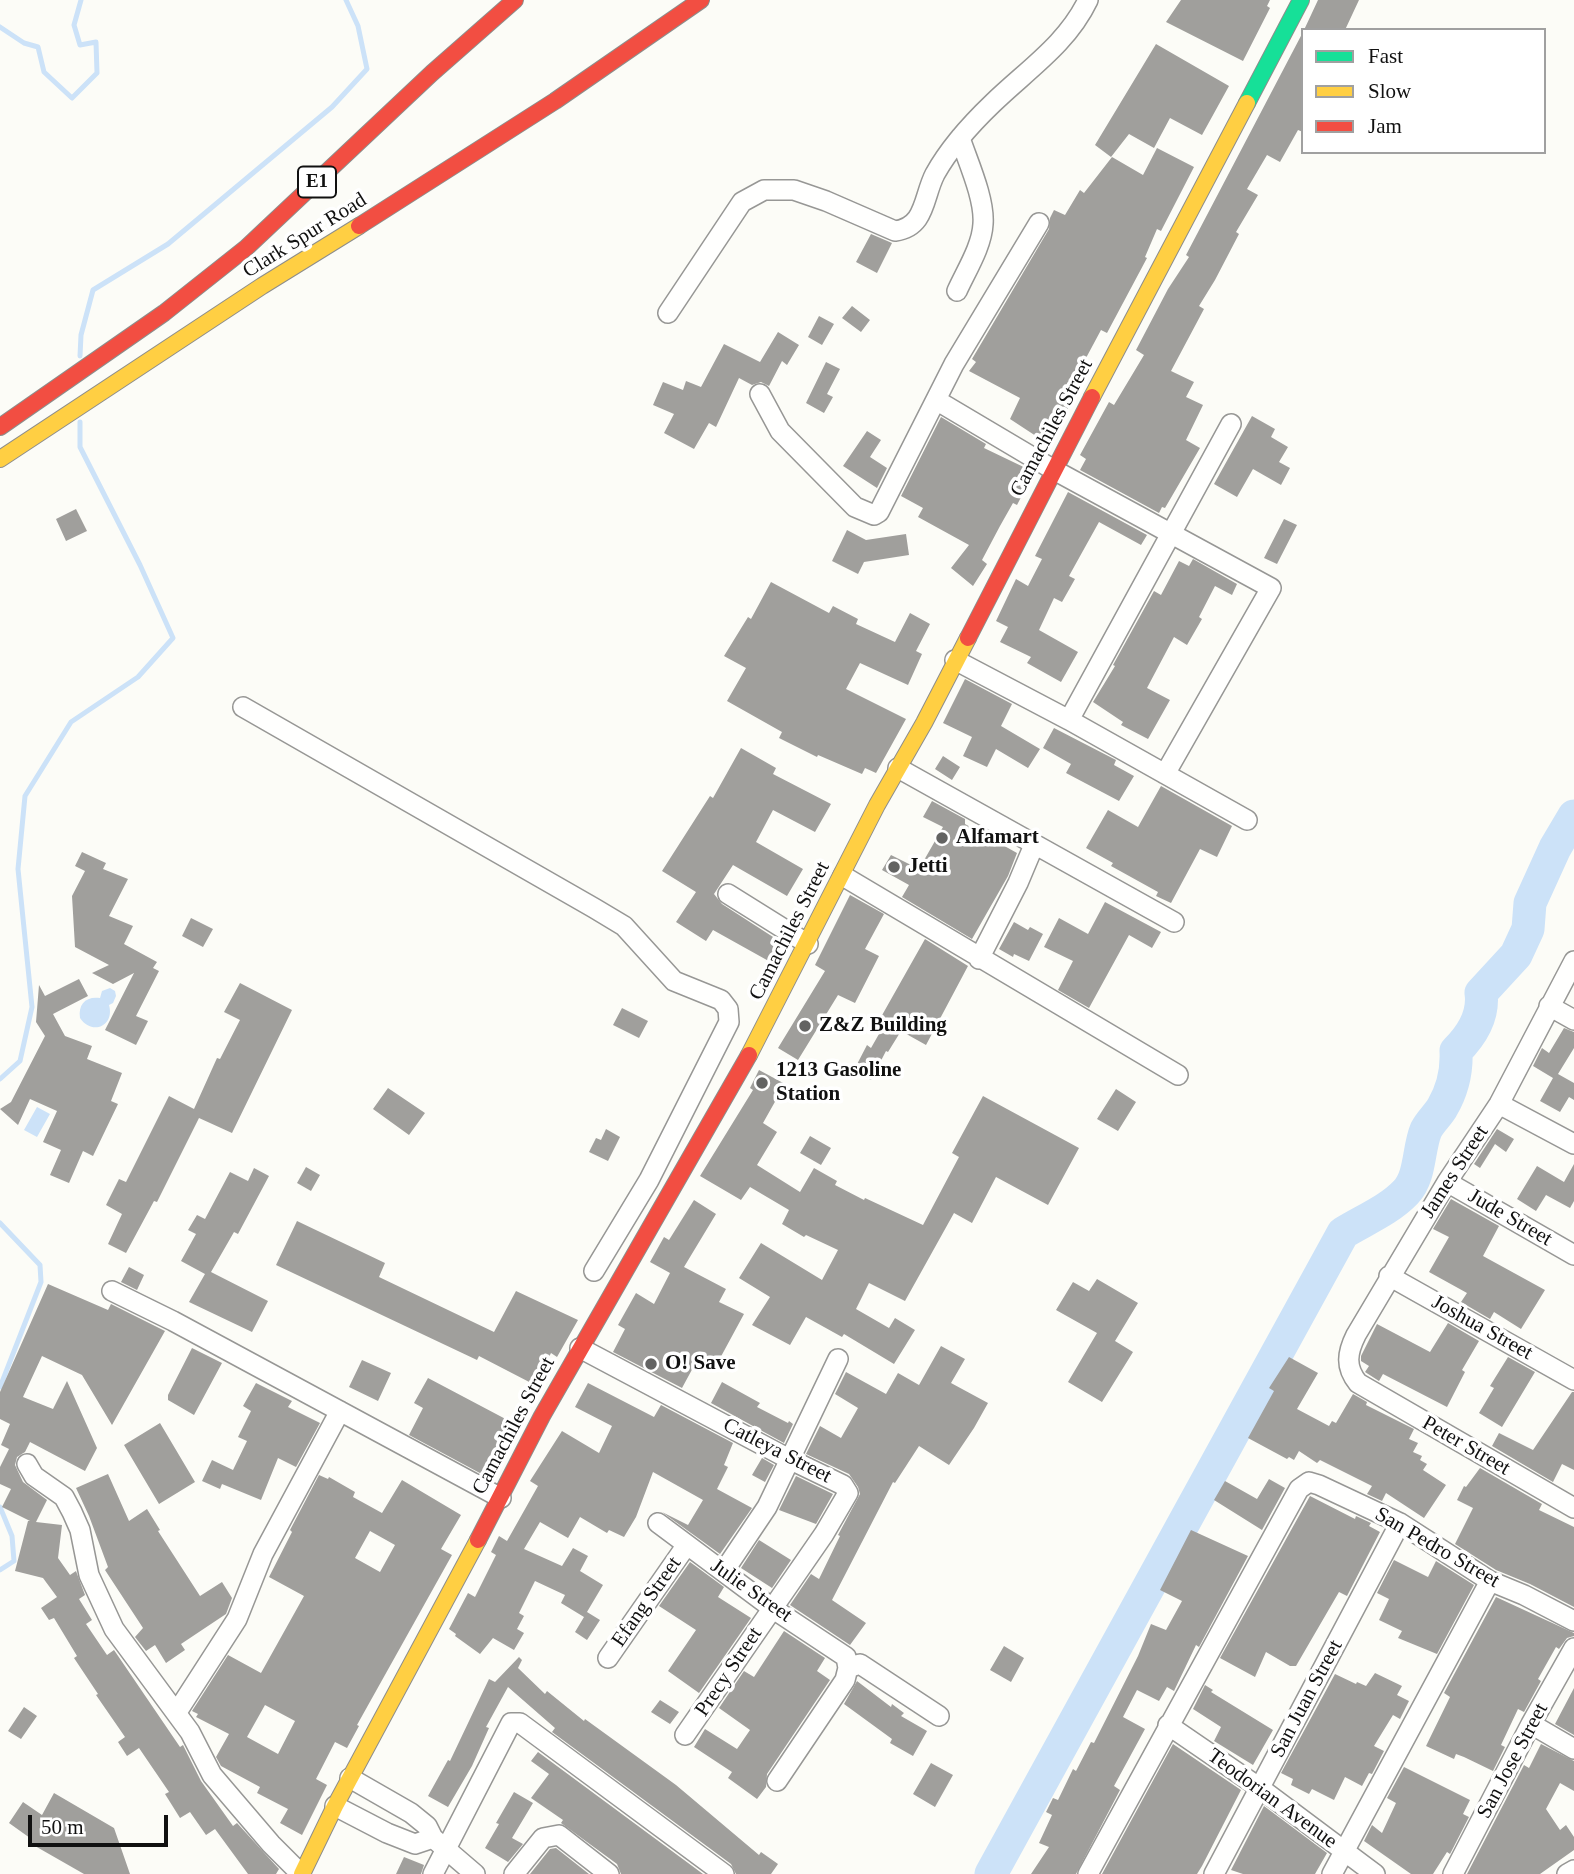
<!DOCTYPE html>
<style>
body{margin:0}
#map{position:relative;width:1574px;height:1874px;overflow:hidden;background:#fcfcf7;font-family:"Times New Roman",serif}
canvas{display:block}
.legend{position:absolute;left:1301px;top:28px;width:245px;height:126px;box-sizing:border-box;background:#fff;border:2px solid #a0a0a0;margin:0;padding:9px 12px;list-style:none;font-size:21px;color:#111}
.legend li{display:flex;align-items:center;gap:14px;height:35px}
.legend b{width:35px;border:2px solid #a0a0a0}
.scale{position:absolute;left:28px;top:1815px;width:140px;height:32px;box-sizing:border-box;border:4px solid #111;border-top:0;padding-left:9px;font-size:21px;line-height:24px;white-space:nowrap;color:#111;-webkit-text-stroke:5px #fff;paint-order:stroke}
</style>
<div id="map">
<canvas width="1574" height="1874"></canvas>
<ul class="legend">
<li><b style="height:9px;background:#16e098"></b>Fast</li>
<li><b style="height:9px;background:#ffcf43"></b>Slow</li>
<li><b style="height:9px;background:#f24e42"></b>Jam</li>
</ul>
<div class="scale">50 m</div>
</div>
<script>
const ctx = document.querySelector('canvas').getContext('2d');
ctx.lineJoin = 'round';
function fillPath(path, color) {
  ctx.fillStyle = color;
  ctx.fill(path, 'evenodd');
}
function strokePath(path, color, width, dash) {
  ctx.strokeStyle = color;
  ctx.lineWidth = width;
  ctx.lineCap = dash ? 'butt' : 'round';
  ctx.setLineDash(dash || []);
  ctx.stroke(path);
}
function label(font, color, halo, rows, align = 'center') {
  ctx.font = font + ' "Times New Roman",serif';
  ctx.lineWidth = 7;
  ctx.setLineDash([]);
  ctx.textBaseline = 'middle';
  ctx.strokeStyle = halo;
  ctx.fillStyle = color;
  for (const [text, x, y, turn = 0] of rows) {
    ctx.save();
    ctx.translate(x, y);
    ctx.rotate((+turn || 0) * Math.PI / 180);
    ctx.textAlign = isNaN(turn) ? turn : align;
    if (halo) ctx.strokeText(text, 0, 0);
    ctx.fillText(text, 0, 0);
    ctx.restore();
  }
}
fillPath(new Path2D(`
 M110,988L115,991L116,996L113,1003L109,1005C115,1026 92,1036 80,1018C78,1004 86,996 100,998L102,991Z
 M37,1107L50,1114L37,1137L24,1130Z`), '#cce2f8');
strokePath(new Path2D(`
 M0,27L24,43L38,47L44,72L72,98L97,73L96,42L80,45L74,25L81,0
 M80,356L81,335L93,290L168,244L332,107L367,69L358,26L346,0
 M0,1079L20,1061L32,1007L18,869L25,796L71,722L138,677L173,638L140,565L80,447V422
 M0,1223L40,1265L41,1282L0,1387
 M0,1507L12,1536L14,1561L0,1570`), '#cce2f8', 5);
strokePath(new Path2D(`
 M991,1874L1343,1233C1364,1220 1389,1210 1406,1192C1421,1176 1418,1149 1426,1130C1430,1122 1437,1116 1442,1108C1452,1091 1457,1071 1456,1051C1472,1035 1484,1015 1481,993L1516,955L1528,929L1530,903L1555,848L1574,816`), '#cce2f8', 33);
fillPath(new Path2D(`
 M1181,0H1270L1267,6L1270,8L1243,61L1166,22Z
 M1318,0H1359L1345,30H1304Z
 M1303,32V132L1298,130L1280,162L1267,155L1247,189L1258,195L1236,232L1239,234L1215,280L1199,306L1204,309L1171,371L1194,382L1186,397L1203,405L1186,440L1200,448L1165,508L1162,507L1159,513L1080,470L1086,459L1080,455L1109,402L1114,405L1144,355L1136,350L1168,289L1189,257L1186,255Z
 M1156,44L1229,86L1202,135L1170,118L1154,148L1129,134L1111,157L1095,145Z
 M1157,148L1194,167L1161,231L1157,229L1145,257L1147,258L1107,333L1101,330L1086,358L1082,356L1063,396L1072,400L1061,422L1053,418L1042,440L1010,419L1020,398L969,371L976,362L972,359L1049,229L1050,218L1054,210L1065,215L1080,190L1084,193L1112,157L1143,175Z
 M871,234L892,243L877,273L856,262Z
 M852,306L870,320L861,332L842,318Z
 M819,316L834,324L822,345L808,337Z
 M778,332L799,345L787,365L782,361L769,386L761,382L752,385L739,378L716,427L709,423L694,449L664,433L674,414L653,405L663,382L683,390L686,381L701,387L724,344L760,362Z
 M826,362L840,369L827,394L833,397L824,413L806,403Z
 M1252,416L1275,429L1271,437L1288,447L1279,462L1290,468L1281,485L1253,469L1237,497L1214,484Z
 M941,417L986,444L984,448L1034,472L1017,505L1013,503L1000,526L982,560L987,564L973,586L951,568L969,545L918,517L923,508L901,496Z
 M867,431L881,440L870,457L887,468L877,488L843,466Z
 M1068,492L1147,535L1141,545L1099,522L1069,576L1075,579L1062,602L1054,598L1039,630L1078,652L1061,682L1027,663L1031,657L1000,642L1008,627L996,621L1016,579L1028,586L1042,559L1035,556Z
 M76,509L87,531L66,541L56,519Z
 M1284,519L1297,525L1277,564L1264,558Z
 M847,530L866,540L906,534L909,555L864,562L858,574L832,561Z
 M1193,559L1237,584L1232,595L1215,586L1199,617L1202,619L1187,645L1174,637L1147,688L1170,700L1148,739L1121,725L1123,722L1093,702L1115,666L1113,665L1154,591L1161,595L1179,561L1189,566Z
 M771,582L829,613L833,606L858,619L856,624L895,642L910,613L930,624L916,651L922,654L908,685L860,663L846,689L906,719L876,773L865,768L862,774L818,755L817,757L779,738L782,732L727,701L746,668L724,656L748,617L751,619Z
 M965,679L1012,704L1001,726L1040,749L1028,768L996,749L987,767L963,756L972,737L943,723Z
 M1054,728L1116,760L1114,765L1134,776L1119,801L1066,773L1071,764L1043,748Z
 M741,748L776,768L773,774L831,804L815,832L773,810L756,842L803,869L787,896L733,865L714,894L722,904L787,946L785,950L782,948L774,964L713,930L706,941L676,922L696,892L662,871L710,796L713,798Z
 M943,756L960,767L952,780L935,769Z
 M1161,786L1232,826L1217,857L1200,849L1171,903L1156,896L1158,892L1111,866L1113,863L1086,848L1108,810L1138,827Z
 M932,801L965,819V824L1017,853L1008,876L972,939L902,897L909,885L882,870L891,855L919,869L943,827L923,817Z
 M82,852L106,863L103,869L128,879L109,916L133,926L124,944L157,962L153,968L159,971L136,1016L148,1021L136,1045L105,1030L134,973L113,984L92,973L109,965L75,947L72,896L85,871L75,866Z
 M850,895L884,914L865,949L879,956L855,1003L838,995L798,1060L778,1048L825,971L815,965Z
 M1105,902L1161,932L1152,948L1129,935L1089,1008L1058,990L1073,961L1044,947L1059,918L1088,934Z
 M191,918L213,929L203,947L182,936Z
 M1014,922L1028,930L1030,927L1043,934L1029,961L1014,954L1013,957L999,949Z
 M925,939L968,966L926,1045L901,1031L888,1052L886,1051L871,1080L853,1072L867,1045L871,1048L887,1020L881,1017Z
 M79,979L88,996L53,1014L65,1036L92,1046L87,1059L122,1073L111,1101L118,1104L93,1156L83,1151L69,1183L50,1175L61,1150L43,1142L57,1111L30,1099L18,1125L0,1109L11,1102L45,1036L36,1022L39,985L45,996Z
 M240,983L292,1010L232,1133L199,1118L157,1202L154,1201L126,1253L108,1244L122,1214L106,1205L119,1179L126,1182L169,1096L194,1109L217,1058L220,1059L240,1020L224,1012Z
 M622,1008L648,1021L639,1038L613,1025Z
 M1564,1028L1574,1032V1048L1558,1074L1574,1083V1100L1569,1097L1560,1112L1540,1101L1553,1078L1533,1066L1542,1048L1549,1053Z
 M759,1070L785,1084L763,1123L777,1132L757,1165L800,1192L814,1168L837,1181L835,1185L864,1200L865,1198L923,1225L959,1157L952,1153L983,1096L1079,1148L1048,1205L996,1177L972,1223L954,1213L905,1301L869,1283L856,1309L889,1328L895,1318L915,1330L894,1364L844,1334L842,1337L806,1317L790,1345L752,1325L770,1297L739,1278L761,1243L822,1280L838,1250L806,1235L804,1237L782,1224L789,1210L750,1187L741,1200L700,1176L753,1090L750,1088Z
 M388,1088L425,1113L409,1135L373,1109Z
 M1116,1089L1136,1102L1118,1131L1097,1119Z
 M606,1129L620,1137L608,1161L589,1152L596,1138L601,1140Z
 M1497,1129L1514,1139L1506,1152L1495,1144L1480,1168L1474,1164Z
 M810,1136L831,1148L821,1165L800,1153Z
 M1574,1164V1201L1570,1208L1546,1195L1536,1211L1517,1199L1537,1166L1564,1182Z
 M306,1167L320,1175L311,1191L297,1183Z
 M254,1168L269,1176L238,1234L234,1232L211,1272L268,1301L252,1332L189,1302L205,1274L181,1261L196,1234L188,1230L197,1215L205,1219L230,1172L248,1181Z
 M1451,1199L1499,1226L1483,1256L1545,1290L1521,1329L1494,1312L1490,1319L1461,1302L1467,1293L1429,1272L1449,1237L1433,1229Z
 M694,1200L716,1214L684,1267L726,1289L719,1302L744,1314L718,1362L701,1353L682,1388L613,1352L625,1329L618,1325L636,1293L654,1304L670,1273L650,1262L664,1237L669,1240Z
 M297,1221L385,1263L379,1277L494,1332L516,1291L578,1320L557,1357L551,1353L535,1385L479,1356L477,1360L276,1265Z
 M129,1267L144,1275L137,1290L121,1282Z
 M1097,1279L1138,1303L1115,1341L1133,1352L1102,1402L1068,1382L1097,1333L1056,1310L1073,1282L1089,1291Z
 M48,1284L108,1310L111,1304L165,1331L112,1425L82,1375L42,1356L23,1397L53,1409L67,1381L97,1448L85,1471L30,1442L25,1452L17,1457L15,1465L23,1482L47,1500L36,1522L62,1525L58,1558L70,1575L76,1571L85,1595L79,1599L92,1620L86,1624L107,1655L114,1650L180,1747L183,1745L201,1781L233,1826L237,1823L279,1869L276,1874H248L215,1829L206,1835L190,1812L180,1818L165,1794L169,1792L139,1748L127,1756L118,1742L125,1737L96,1695L98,1694L74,1658L77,1656L54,1618L49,1620L41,1608L57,1597L43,1578L15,1571L28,1521H30L2,1507L11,1489L0,1484V1467L9,1449L1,1445L10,1424L0,1419V1392Z
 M1448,1323L1479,1341L1462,1370L1465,1372L1447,1407L1383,1374L1379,1381L1365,1372L1369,1366L1361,1361V1356L1377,1324L1430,1352Z
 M941,1346L965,1359L951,1383L988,1403L974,1428L949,1465L919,1446L895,1483L893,1482L832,1600L866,1623L850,1645L790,1605L811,1574L819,1579L840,1536L838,1535L860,1494L858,1487L849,1474L806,1454L820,1426L841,1438L858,1408L835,1394L846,1372L886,1394L898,1373L919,1385Z
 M192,1348L222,1363L194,1415L168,1400V1395Z
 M1289,1357L1318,1373L1297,1409L1329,1426L1332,1421L1336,1423L1353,1394L1367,1402L1366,1405L1414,1429L1409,1439L1418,1443L1413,1452L1422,1456L1420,1460L1427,1464L1423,1470L1446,1485L1424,1518L1386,1493L1382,1501L1367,1494L1372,1486L1320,1460L1317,1463L1299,1451L1294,1460L1289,1457L1287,1459L1248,1438L1274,1391L1269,1388Z
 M1508,1357L1535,1372L1502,1427L1479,1413L1494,1388L1490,1386Z
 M362,1360L391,1373L378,1401L349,1387Z
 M428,1378L515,1424L497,1456L502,1459L491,1479L409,1435L423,1408L414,1403Z
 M722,1382L760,1403L757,1407L788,1423L789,1421L793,1424L784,1443L711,1403Z
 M256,1383L292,1401L288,1407L320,1423L296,1467L278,1458L261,1500L222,1484L220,1489L202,1481L212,1460L233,1470L247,1441L238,1437L251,1411L243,1406Z
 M588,1383L654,1417L661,1405L733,1443L724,1465L728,1467L717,1489L752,1508L720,1554L662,1512L688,1525L703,1500L653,1472L636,1517L624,1537L609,1530L607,1533L580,1517L568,1538L540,1522L524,1549L562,1566L573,1548L588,1556L580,1571L603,1585L584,1617L561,1603L565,1595L535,1581L519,1613L524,1616L517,1629L524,1633L514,1650L493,1638L480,1654L455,1636L456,1634L449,1629L468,1593L475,1597L496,1555L491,1552L499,1536L507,1541L538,1486L530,1481L562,1431L599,1453L612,1426L575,1407Z
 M1572,1392H1574V1470L1562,1464L1553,1482L1492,1446L1499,1433L1533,1450Z
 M160,1423L195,1482L159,1504L124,1445Z
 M762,1458L774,1465L765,1482L752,1475Z
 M1480,1468L1542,1504L1539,1510L1574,1527V1607L1530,1584L1496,1570L1455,1544L1473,1508L1457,1500L1464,1486L1466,1487Z
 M108,1474L129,1521L147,1509L160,1530L158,1531L200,1596L222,1582L232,1598L226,1614L181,1644L185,1650L166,1663L155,1645L146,1651L135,1637L143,1628L105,1570L108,1567L89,1516L76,1488Z
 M319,1475L328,1479L329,1477L355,1492L353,1497L382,1513L402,1480L461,1515L441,1549L452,1555L357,1725L359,1726L347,1748L335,1742L316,1779L327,1785L302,1835L280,1823L288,1809L257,1793L260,1787L221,1766L216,1757L229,1734L196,1717L198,1714L192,1711L228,1655L261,1673L304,1596L269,1577L292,1532L290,1530ZM370,1531L395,1545L380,1572L355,1558ZM265,1705L295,1721L278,1754L247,1737Z
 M796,1476L833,1494L816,1524L779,1510Z
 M1269,1479L1285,1488L1262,1530L1214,1500L1225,1481L1257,1499Z
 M1310,1496L1355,1519L1356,1516L1371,1523L1369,1526L1380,1532L1347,1596L1339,1592L1296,1666H1290L1266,1652L1255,1677L1220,1658Z
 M1191,1530L1248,1556L1199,1647L1196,1645L1174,1691L1167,1687L1159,1701L1137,1690L1123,1717L1145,1729L1114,1786L1120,1790L1076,1874H1031L1049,1847L1039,1843L1052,1815L1046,1812L1053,1798L1058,1800L1073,1769L1076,1771L1091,1742L1094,1743L1138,1656L1151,1624L1166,1630L1182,1601L1160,1590Z
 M759,1540L791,1560L772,1588L741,1568Z
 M1394,1560L1428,1577L1436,1561L1474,1585L1437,1654L1398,1638L1402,1631L1379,1620L1389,1599L1377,1593Z
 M690,1562L724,1587L718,1597L751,1618L699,1693L668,1671L696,1630L659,1606Z
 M1496,1597L1574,1633V1636L1567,1638L1559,1649L1556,1647L1538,1679L1541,1681L1524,1712L1518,1709L1501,1745L1505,1747L1493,1771L1464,1757L1456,1754L1454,1759L1426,1746L1450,1697L1444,1693Z
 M587,1612L600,1620L587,1640L575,1632Z
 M784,1631L825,1658L817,1671L830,1680L767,1774L766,1787L757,1799L728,1778L732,1772L694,1747L705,1729L737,1749L750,1730L719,1708L744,1671L754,1677Z
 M1004,1646L1024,1658L1011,1682L990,1670Z
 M519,1657L522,1660L518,1668L545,1694L547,1691L584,1721L585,1719L676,1785L759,1855L761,1852L778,1864L771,1874H736L731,1864L552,1732L555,1728L508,1687L486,1727L489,1728L472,1766L448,1807L428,1796L448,1760L450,1761L489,1679L495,1682Z
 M1375,1673L1402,1686L1397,1695L1409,1701L1400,1719L1393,1715L1374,1746L1384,1751L1372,1774L1369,1773L1362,1786L1345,1777L1334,1800L1312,1789L1309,1794L1291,1785L1293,1779L1281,1773L1335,1674L1356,1684L1357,1682L1366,1686Z
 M857,1681L891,1707L892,1704L904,1713L901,1716L927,1731L913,1756L890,1743L892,1739L844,1704Z
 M1205,1685L1213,1690L1211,1692L1273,1730L1253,1765L1214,1741L1221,1727L1193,1709Z
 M1574,1688V1735L1555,1724Z
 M660,1700L679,1712L670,1724L651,1712Z
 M24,1707L37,1716L21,1739L8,1731Z
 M1173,1744L1241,1790L1202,1866L1197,1874H1102Z
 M1541,1744L1574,1761V1791L1560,1783L1546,1809L1560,1830L1566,1825L1574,1837V1850L1540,1874H1467L1524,1765L1529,1768Z
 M538,1752L703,1874H621L617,1864L561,1823L563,1820L531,1798L549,1774L531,1761Z
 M931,1763L953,1775L935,1807L913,1794Z
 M1404,1767L1470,1800L1463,1814L1469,1817L1450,1854L1447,1852L1433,1874H1411L1364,1841L1372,1825L1382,1833L1396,1803L1387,1798Z
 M514,1792L533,1803L512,1838L523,1844L508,1862L485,1848L499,1824L496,1823Z
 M54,1793L114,1828L130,1874H84L28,1842L30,1838L9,1823L23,1802L42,1815Z
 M1264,1806L1327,1853L1315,1874H1243L1231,1870Z
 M556,1848L589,1874H530L550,1849Z
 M404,1857L424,1865L421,1874H396Z`), '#a09f9c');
const street = new Path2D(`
 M957,291C966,271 982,246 983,224C985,199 968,162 960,138
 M668,313L742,202L764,190H794L826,201L895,231C926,227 923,197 935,174C950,147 971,124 993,103C1027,70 1067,44 1088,0
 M760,394L780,431L855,507L874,515L879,512L954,364L1039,223
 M936,400L1054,470L1271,588L1165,774
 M955,660L1069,720L1247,820
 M243,707L594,908L624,926L674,981L721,1000L728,1009L729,1022L649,1180L594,1271
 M1069,720L1231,424
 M898,768L1174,922
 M843,876L1178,1075
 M728,894L808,944
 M979,959L1018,883L1034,845
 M1574,961L1499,1104L1447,1182L1356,1335C1347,1353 1345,1367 1358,1383L1574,1508
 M1549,1006L1574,1020
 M1499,1104L1574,1144
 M1447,1182L1574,1255
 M1389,1276L1574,1380
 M112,1291L173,1321L501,1498
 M580,1348L789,1459L843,1485L848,1493L824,1534L685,1735
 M27,1464L34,1476L64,1497L72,1512L80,1530L89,1575L114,1629L190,1732L212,1775L271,1844L301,1874
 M658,1523L772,1608L846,1657L848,1668L845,1680L777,1781
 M724,1571L767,1507L838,1359
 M608,1658L686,1546
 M848,1668L860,1664L939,1716
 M177,1712L237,1619L263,1554L340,1411
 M1531,1724L1574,1749
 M1168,1725L1260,1788L1375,1874
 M350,1778L411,1813L427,1826L433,1838L475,1874
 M335,1806L387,1833L415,1844L433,1838
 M433,1874L511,1723H520L724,1874
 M514,1874L543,1838L559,1835L609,1874
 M1088,1874L1299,1489L1309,1482L1319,1485L1400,1523L1490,1581L1524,1595L1574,1621
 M1214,1874L1400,1523
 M1332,1874L1490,1581
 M1453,1874L1531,1724L1574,1648
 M1567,1874L1574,1870`);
const fast = new Path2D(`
 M1247,103L1301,0`);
const slow = new Path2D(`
 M1092,397L1247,103
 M0,459L262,286L359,226
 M749,1055L877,805L924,723L968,638
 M302,1874L335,1806L478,1540`);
const jam = new Path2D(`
 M359,226L555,101L701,0
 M0,427L164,313L246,248L432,73L515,0
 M968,638L1092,397
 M478,1540L542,1416L749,1055`);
strokePath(street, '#979795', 22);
strokePath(fast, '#8d8d8b', 18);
strokePath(slow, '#8d8d8b', 18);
strokePath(jam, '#8d8d8b', 18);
strokePath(street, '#fffffe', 19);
strokePath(fast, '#16e098', 16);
strokePath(slow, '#ffcf43', 16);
strokePath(jam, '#f24e42', 16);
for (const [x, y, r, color] of [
 [942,838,7,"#636362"],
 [894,867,7,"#636362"],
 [805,1026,7,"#636362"],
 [762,1083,7,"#636362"],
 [651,1364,7,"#636362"]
]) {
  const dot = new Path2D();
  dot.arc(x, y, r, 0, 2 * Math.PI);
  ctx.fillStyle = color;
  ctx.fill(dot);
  strokePath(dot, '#fff', 2.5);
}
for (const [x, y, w] of [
 [317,182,38]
]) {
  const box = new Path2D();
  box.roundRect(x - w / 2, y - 15.5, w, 31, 5);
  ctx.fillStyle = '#fff';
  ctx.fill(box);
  strokePath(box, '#111', 2);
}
label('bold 19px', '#111', null, [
 ["E1",317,182]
]);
label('21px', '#111', '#fff', [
 ["Clark Spur Road",305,236,-32],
 ["Camachiles Street",1052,428,-62],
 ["Camachiles Street",790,931,-63],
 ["James Street",1455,1172,-57],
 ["Jude Street",1510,1218,30],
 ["Joshua Street",1482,1328,29],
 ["Camachiles Street",514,1426,-62],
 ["Peter Street",1466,1446,30],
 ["Catleya Street",777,1451,27],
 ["San Pedro Street",1437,1548,30],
 ["Julie Street",751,1591,35],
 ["Efang Street",647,1602,-55],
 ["Precy Street",729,1672,-56],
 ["San Juan Street",1307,1699,-62],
 ["San Jose Street",1513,1761,-62],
 ["Teodorian Avenue",1272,1799,36]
]);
label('bold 21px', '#111', '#fff', [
 ["Alfamart",956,838],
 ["Jetti",908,867],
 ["Z&Z Building",819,1026],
 ["1213 Gasoline",776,1071],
 ["Station",776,1095],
 ["O! Save",665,1364]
], 'left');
</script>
